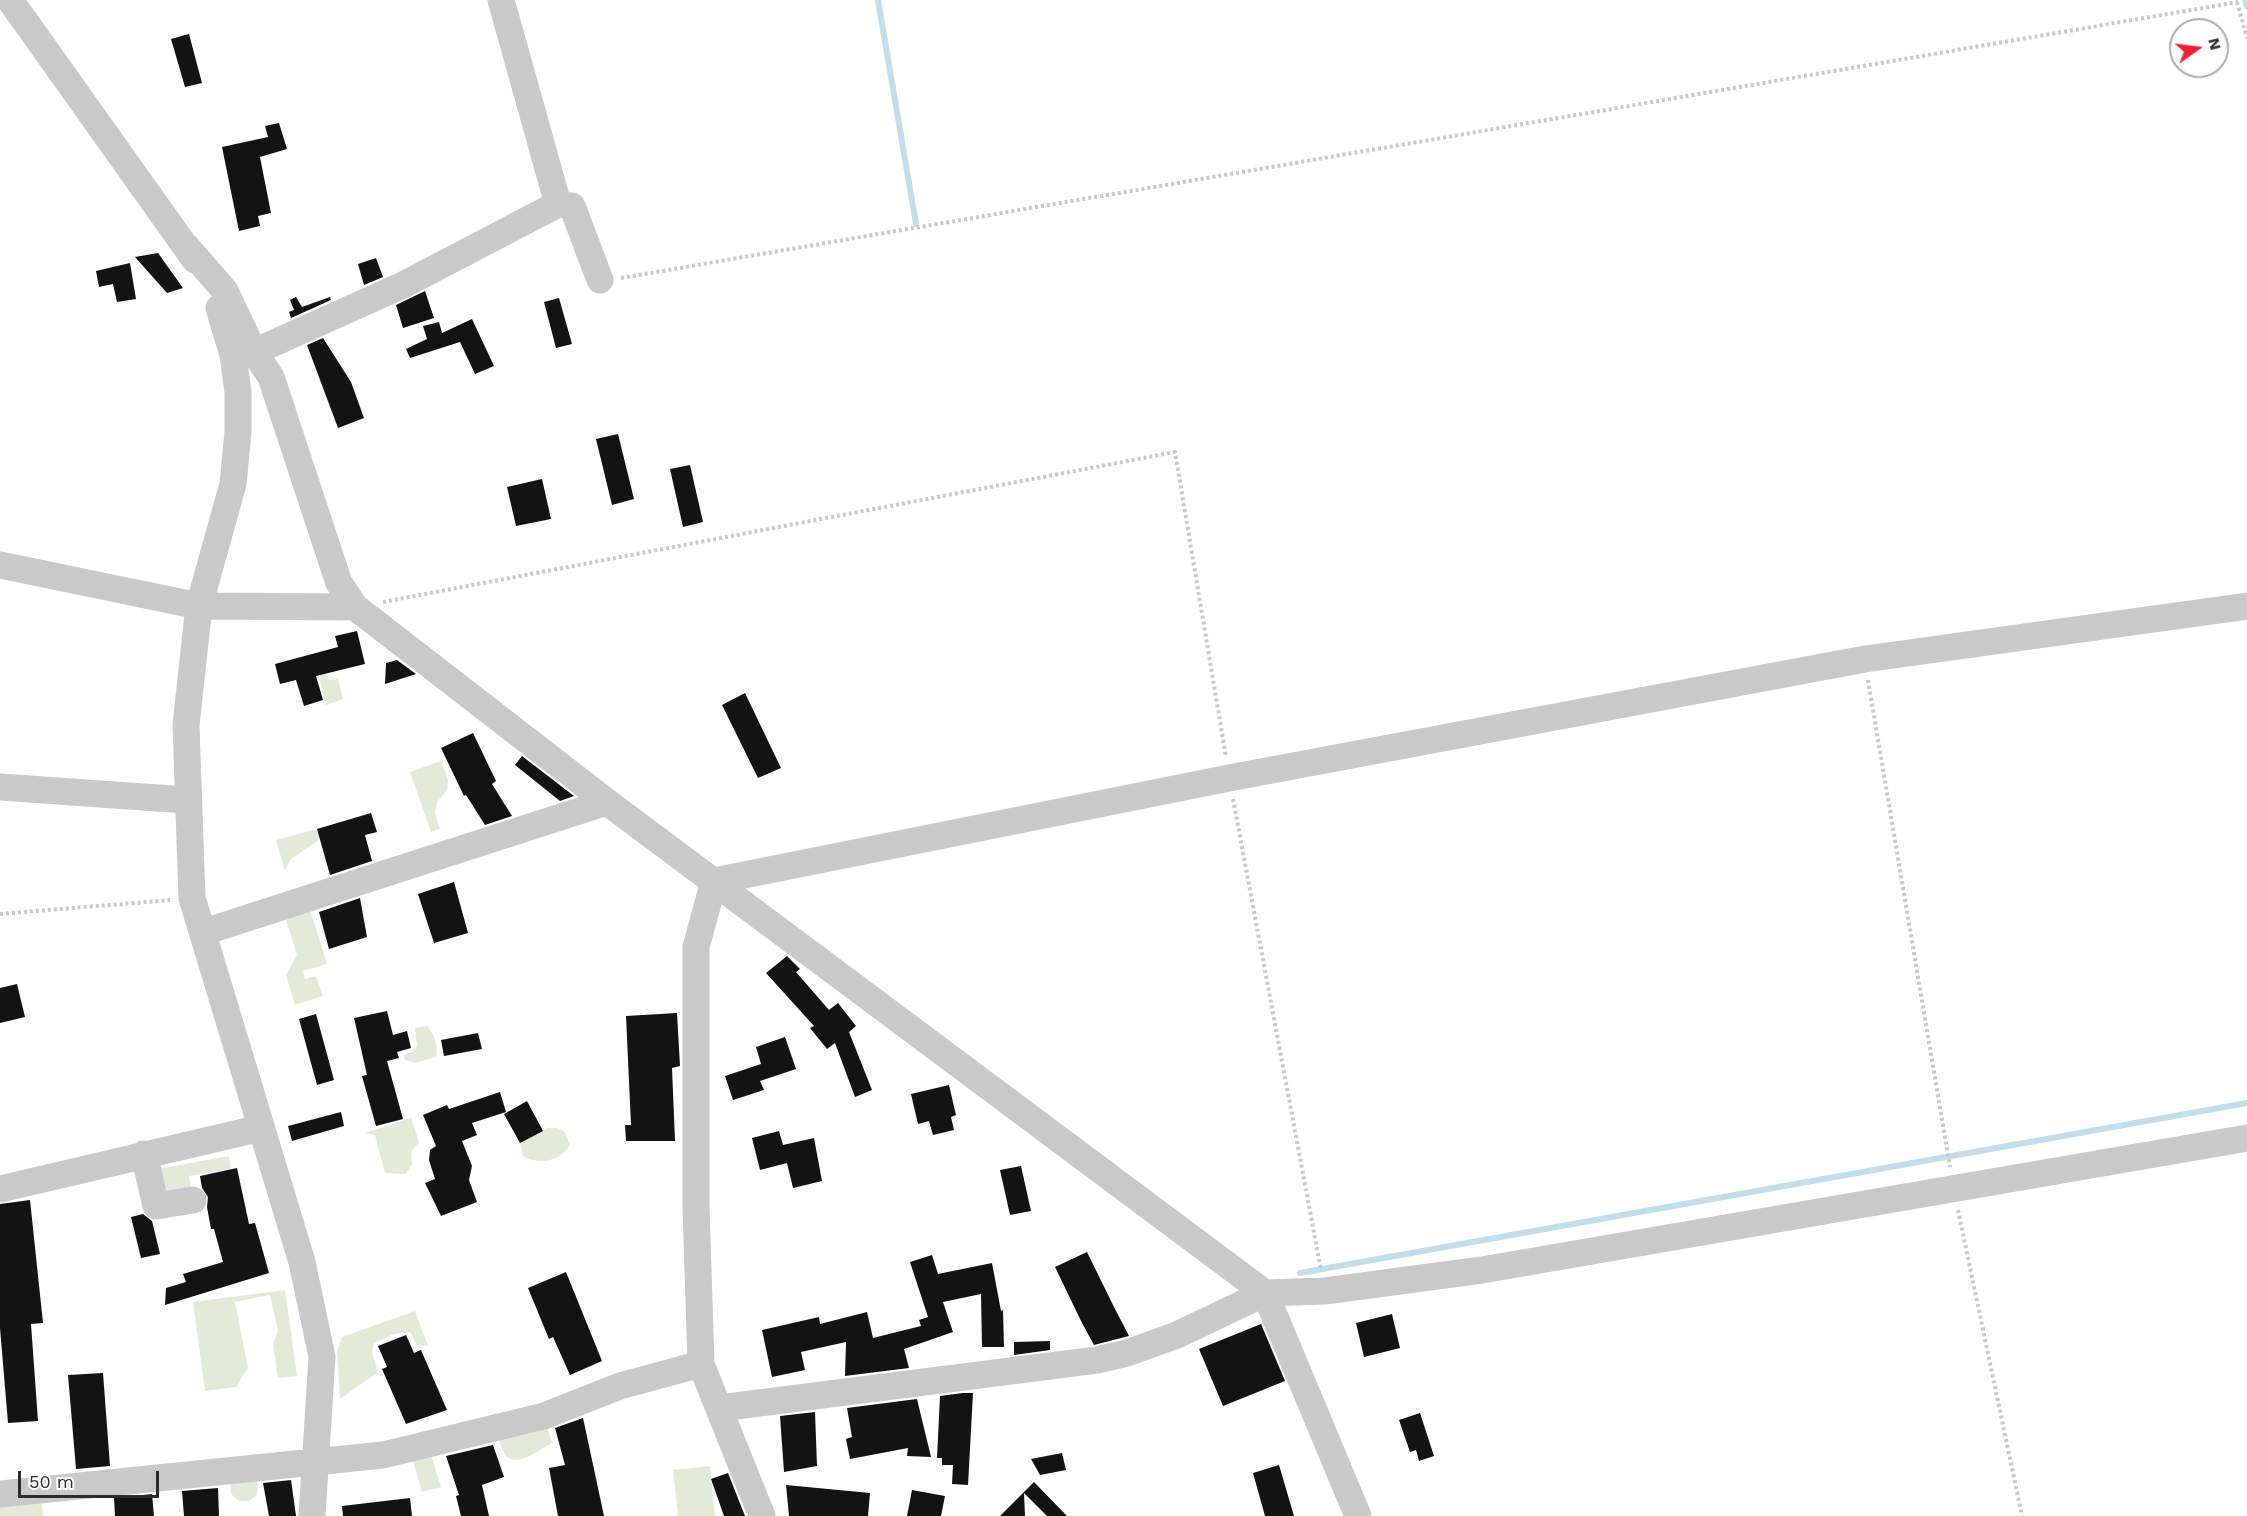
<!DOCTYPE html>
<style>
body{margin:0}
#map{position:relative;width:2247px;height:1516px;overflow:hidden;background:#fff;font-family:"Work Sans",sans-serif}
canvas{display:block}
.north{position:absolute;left:2169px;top:18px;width:60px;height:60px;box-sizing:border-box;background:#fff;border:2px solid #ababab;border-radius:50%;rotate:76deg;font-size:16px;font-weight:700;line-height:24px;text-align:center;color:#2c2c2c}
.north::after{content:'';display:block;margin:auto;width:21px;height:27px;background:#f21f35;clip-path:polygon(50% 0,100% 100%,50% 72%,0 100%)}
.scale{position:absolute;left:18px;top:1471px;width:141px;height:27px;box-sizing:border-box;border:3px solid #2c2c2c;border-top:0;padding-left:8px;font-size:18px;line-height:21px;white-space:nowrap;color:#2c2c2c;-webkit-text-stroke:4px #fff;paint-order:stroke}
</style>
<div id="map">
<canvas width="2247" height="1516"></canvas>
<div class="north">N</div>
<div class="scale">50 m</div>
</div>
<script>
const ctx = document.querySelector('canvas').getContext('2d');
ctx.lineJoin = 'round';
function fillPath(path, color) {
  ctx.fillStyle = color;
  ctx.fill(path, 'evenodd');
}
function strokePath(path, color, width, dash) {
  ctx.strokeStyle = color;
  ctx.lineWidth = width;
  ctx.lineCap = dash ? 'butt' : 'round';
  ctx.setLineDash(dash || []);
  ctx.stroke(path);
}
fillPath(new Path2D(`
 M321,655L329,680L338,679L343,699L326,705L314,657Z
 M441,761L448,780L447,790L437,802L435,813L440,829L431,832L410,772Z
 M317,829L320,839L290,860L285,871L276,840Z
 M309,906L327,964L303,971L305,979L316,976L323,996L295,1005L286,975L297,955L284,914Z
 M427,1026C435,1035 438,1045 436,1057L415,1063L405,1060L404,1054L412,1052L417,1046L415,1028Z
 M411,1118L419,1142L411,1152L412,1165L405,1174L385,1173L375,1135L365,1133Z
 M547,1128H557L565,1132L570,1145C560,1162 539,1165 523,1156L520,1143Z
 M229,1156L231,1169L189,1176L193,1200L157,1206L151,1170Z
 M285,1290L297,1376L278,1378L273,1344L278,1331L270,1295L235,1302L248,1368L236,1387L205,1391L193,1302Z
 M415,1311L428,1346L417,1345L410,1332L394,1334L374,1343L372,1352L378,1372L340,1399L337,1352L342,1337Z
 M544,1416L552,1443C540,1449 514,1471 504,1453C500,1447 499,1436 497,1429Z
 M429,1449L441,1487L422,1492L411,1454Z
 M710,1466L715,1516H678L673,1470Z
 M230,1480H258L257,1495L249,1501H239L231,1494Z
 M41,1493L43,1516H0V1497Z`), '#e3ebd8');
strokePath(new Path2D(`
 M878,0L916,224
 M2245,0L2247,6
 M1300,1273L2247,1103`), '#c2deed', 6);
fillPath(new Path2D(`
 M189,34L202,83L185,87L171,39Z
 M279,123L287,149L260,157L271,213L258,216L260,226L239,231L222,147L268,137L265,126Z
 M158,253L183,288L167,293L135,257Z
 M376,258L383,277L364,285L358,264Z
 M130,263L136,299L117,302L113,284L99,287L96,271Z
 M425,291L434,318L403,328L396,305Z
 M296,297L302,307L330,297L331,300L291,318L289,312L294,310L290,300Z
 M559,298L572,344L556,348L544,302Z
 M472,319L494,366L475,374L460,342L410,358L406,349L427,339L423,326L439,322L442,333Z
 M323,338L351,382L364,418L338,428L307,345Z
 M618,434L634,499L612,505L596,439Z
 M690,465L703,522L683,527L670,469Z
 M542,479L551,519L516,526L507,487Z
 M357,631L365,664L316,676L323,700L304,706L296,680L280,684L275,664L338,647L335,636Z
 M397,660L416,674L385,684L386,663Z
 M745,693L781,768L758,778L722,705Z
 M473,733L496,781L492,784L512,816L485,825L466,795L464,796L441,748Z
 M522,756L574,796L560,801L515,765Z
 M371,813L377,832L365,835L372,861L330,875L317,829Z
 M454,882L468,933L434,943L418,894Z
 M360,898L367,937L329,949L319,912Z
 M787,956L800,969L796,972L829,1010L838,1003L856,1026L849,1032L872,1090L855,1097L835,1043L827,1049L810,1028L814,1026L766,973Z
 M17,984L25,1017L0,1023V988Z
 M387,1011L393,1035L407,1031L411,1048L397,1052L399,1058L387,1061L403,1119L376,1126L362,1076L367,1075L354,1018Z
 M677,1013L680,1066L672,1068L675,1141H626L625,1125H631L626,1016Z
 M316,1014L334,1080L317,1085L299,1019Z
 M478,1033L482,1049L444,1056L441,1040Z
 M785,1037L796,1069L760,1081L764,1090L733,1100L725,1076L761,1064L756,1047Z
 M949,1085L956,1115L951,1117L954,1130L933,1135L929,1121L918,1124L911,1094Z
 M500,1092L506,1112L472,1123L477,1135L462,1141L472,1166L469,1180L477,1202L441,1216L425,1183L435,1179L429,1160L430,1150L436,1146L423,1115L447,1105L449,1109Z
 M527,1101L543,1131L520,1143L504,1114Z
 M341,1112L344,1126L292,1141L288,1126Z
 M779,1131L783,1145L814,1138L822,1181L793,1188L787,1163L760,1170L752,1138Z
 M1021,1166L1031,1211L1010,1215L1000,1170Z
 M237,1168L249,1224L255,1223L269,1273L165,1305L166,1288L186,1282L183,1274L223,1262L214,1229H211L207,1207L208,1197L202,1188L200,1176Z
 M30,1200L43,1323L31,1324L38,1421L8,1423L0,1328V1204Z
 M143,1214L152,1221L160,1254L141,1258L131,1217Z
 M1087,1252L1113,1305L1129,1336L1094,1345L1082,1323L1055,1267Z
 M932,1255L938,1274L992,1263L1001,1311L1003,1310L1004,1347H982L981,1294L943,1302L953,1332L904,1349L909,1368L845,1376L846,1342L801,1352L805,1370L772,1377L762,1330L819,1317L820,1324L867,1312L873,1338L921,1326L919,1320L928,1317L910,1262Z
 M566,1272L602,1361L570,1375L553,1337L549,1339L528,1288Z
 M1392,1314L1400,1348L1364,1357L1356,1323Z
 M1261,1324L1285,1381L1223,1406L1199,1349Z
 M406,1335L414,1353L421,1350L447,1410L406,1424L382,1369L387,1367L378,1346Z
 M1050,1341V1350L1014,1355V1342Z
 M103,1373L110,1466L76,1469L68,1375Z
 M963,1393H973L968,1485L952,1484L953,1465H942V1458H937L940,1396Z
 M917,1399L931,1457L907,1456L908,1448L850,1459L846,1439L852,1437L847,1408Z
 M815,1412L817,1466L784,1472L780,1416Z
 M1420,1413L1434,1456L1419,1461L1416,1450L1410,1452L1399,1420Z
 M583,1418L604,1516H558L549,1468L565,1465L555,1428Z
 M493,1445L504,1477L482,1485L489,1516H461L456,1496L459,1495L446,1456Z
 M1062,1453L1066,1470L1040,1475L1031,1459Z
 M1279,1465L1294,1516H1265L1253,1473Z
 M728,1473L745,1516H724L711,1479Z
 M291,1480L296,1516H269L263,1483Z
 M1034,1482L1067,1516H1047L1024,1493L1025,1516H1000Z
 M786,1485L870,1493L868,1516H789Z
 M218,1488L219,1516H184L182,1491Z
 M912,1490L945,1496L941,1516H907Z
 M152,1494L154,1516H115L114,1498Z
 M410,1498L412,1516H343L342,1506Z`), '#131313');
strokePath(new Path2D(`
 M2237,2L2247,38
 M621,278L2238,2
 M383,602L1175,452L1226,757
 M1868,680L1950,1167
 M1233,799L1321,1270
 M0,914L170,900
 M1958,1210L2022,1516`), '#c9c9c9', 4, [3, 3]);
strokePath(new Path2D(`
 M10,0L195,260
 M501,0L558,204
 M187,247L225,291L254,352L271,377L339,583L355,607L607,802L1265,1293L1358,1516
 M219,308L233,355L238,392V432L233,484L199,606L186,725L192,898L302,1262L322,1357L312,1516
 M254,352L403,285L558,204L572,206L600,280
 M0,565L199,606L355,607
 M0,787L186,800
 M714,881L1229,778L1865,659L2247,606
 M714,881L696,947V1207L701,1364L762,1516
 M204,932L607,802
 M144,1154L156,1206L193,1200
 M0,1189L261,1128
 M720,1408L1097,1360L1127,1353L1177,1335L1265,1293L1325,1291L1482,1270L2247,1138
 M0,1494L383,1455L544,1416L620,1386L701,1364`), '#c9c9c9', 27);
</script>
